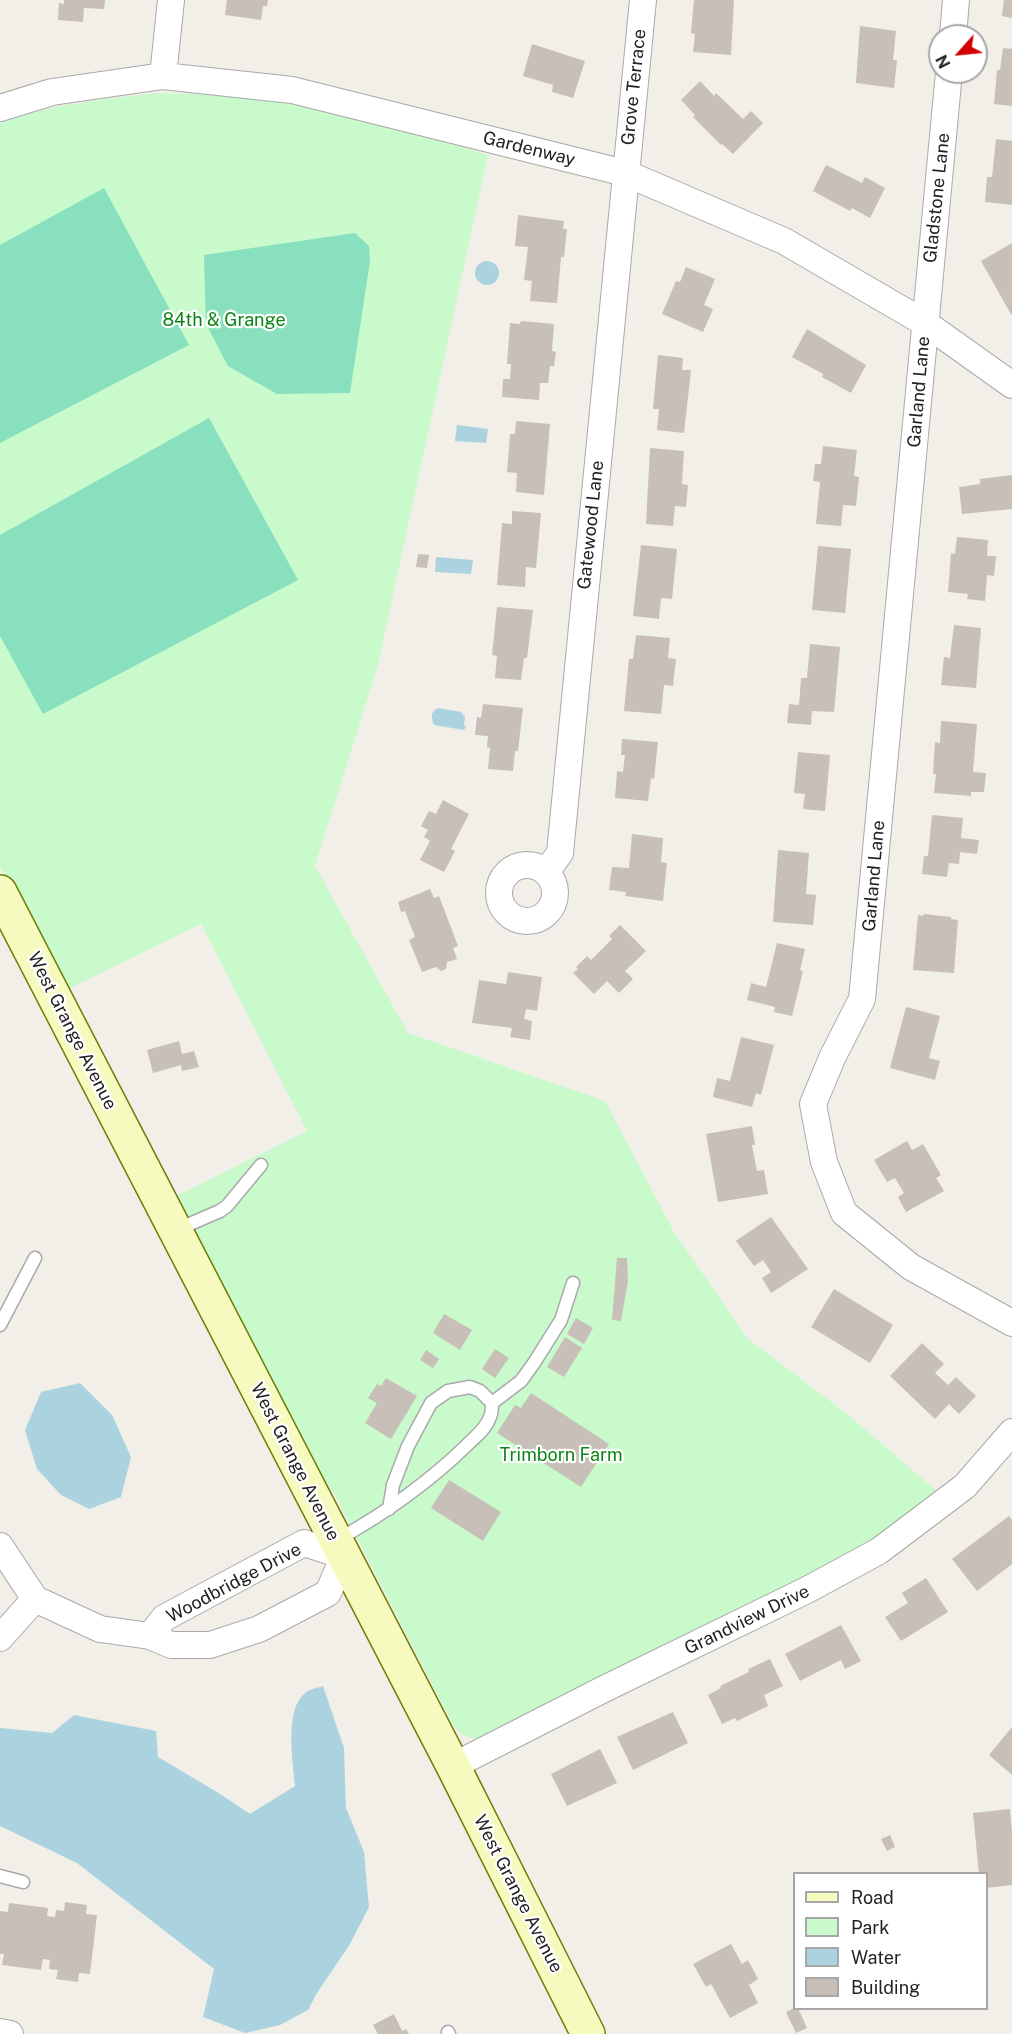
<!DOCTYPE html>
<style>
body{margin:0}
#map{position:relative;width:1012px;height:2034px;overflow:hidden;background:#f2efe9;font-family:"Public Sans",sans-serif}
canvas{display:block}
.legend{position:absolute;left:793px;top:1872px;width:195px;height:138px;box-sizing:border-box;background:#fff;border:2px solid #a7a7a7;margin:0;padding:8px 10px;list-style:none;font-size:18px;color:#222}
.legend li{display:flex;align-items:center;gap:12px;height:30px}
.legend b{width:30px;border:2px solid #a7a7a7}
.north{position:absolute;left:928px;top:24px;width:60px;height:60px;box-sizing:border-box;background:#fff;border:2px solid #a7a7a7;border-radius:50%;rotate:243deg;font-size:16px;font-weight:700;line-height:24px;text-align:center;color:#222}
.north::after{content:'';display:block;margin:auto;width:21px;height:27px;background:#d40000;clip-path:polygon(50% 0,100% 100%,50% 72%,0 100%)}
</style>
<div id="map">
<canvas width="1012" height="2034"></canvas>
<ul class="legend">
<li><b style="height:8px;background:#f7fabf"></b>Road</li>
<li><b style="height:16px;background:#c8facc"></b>Park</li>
<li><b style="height:16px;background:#aad3df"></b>Water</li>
<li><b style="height:16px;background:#c7bfb8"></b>Building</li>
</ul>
<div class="north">N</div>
</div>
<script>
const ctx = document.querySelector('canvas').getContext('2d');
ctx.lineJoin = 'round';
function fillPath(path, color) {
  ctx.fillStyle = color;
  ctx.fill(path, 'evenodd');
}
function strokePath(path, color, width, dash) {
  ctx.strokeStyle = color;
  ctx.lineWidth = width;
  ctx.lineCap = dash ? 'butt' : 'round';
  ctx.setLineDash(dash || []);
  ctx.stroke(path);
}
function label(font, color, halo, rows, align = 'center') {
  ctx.font = font + ' "Public Sans",sans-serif';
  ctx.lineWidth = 4.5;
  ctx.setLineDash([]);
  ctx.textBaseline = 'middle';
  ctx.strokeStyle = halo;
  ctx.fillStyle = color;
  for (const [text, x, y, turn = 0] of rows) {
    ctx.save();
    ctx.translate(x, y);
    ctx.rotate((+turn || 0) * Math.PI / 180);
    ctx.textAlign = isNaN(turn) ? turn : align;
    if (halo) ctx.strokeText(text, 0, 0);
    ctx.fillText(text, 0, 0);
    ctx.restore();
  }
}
fillPath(new Path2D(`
 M158,93C203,94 247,96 291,104C358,116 423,135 488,155L378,665L315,866L408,1033L605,1101L674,1232L747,1338L847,1414L940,1494L867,1546L486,1738C470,1740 463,1737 453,1725L336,1497L280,1408L172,1198L307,1131L201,924L64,991L0,867V123C50,104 106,99 158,93Z`), '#c8facc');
fillPath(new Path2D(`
 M104,188L189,345L0,443V245Z
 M355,233L369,246L370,261L350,393L277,394L228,366L206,324L204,255Z
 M209,418L298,580L43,714L0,636V535Z`), '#88e0be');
fillPath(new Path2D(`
 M475 273a12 12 0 1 1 24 0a12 12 0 1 1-24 0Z
 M457,425L488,429L486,443L455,441Z
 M436,557L473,560L471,574L435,572Z
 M438,708L461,712L465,717L464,725L466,727L464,730L434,725C431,716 430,713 438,708Z
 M80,1383L112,1415L131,1457L121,1497L89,1509L61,1495L37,1469L25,1430L41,1392Z
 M323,1686L344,1748L346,1808L364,1852L369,1907L350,1944L317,1993L308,2010L280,2025L245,2033L203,2017L214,1969L77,1863L0,1826V1728L52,1733L74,1715L156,1731L158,1757L217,1792L250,1814L295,1786C293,1762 284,1710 305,1693C309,1689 318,1688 323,1686Z`), '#aad3df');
fillPath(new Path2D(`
 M64,0H105L104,9L84,8L83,22L58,20L59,3L64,4Z
 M227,0H268L267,6H263L261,20L225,15Z
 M694,0H734L731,55L693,52L695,34L691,33Z
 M1004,0H1012V18L1002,16Z
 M860,26L896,31L893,60H897L894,88L856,83Z
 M532,44L585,61L573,98L552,92L553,85L523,76Z
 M1003,48L1012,49V106L994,104L997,70H1000Z
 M700,81L714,96L716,93L743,119L751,111L763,123L733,154L722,144L721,145L693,117L695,115L681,100Z
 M996,139L1012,141V205L985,202L987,177H992Z
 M826,165L862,183L865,177L885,188L870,218L852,208L850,211L813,191Z
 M518,215L564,221L563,229H567L564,257H561L557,303L530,301L532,281L524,280L528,247L515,246Z
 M1012,243V316L981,261Z
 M686,267L715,279L704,305L713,309L703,332L662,314L676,281L680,282Z
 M521,321L554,324L552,351L556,352L554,366H550L548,383H540L539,400L502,397L503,379H510L511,364H507L510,323L520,324Z
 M807,329L866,365L851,393L822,377L823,374L792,357Z
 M658,355L683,358L682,370H691L684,433L657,430L659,409H653Z
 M516,421L550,424L544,495L516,492L517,473L507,472L510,434H515Z
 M823,446L857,450L854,476L859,477L856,506L843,505L841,526L816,524L820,482L813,481L815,464H821Z
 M650,448L684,451L682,484L688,485L686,507L675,506L673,526L646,524Z
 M1012,475V509L962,514L959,487L980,484V479Z
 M512,511L541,513L536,568L526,567L525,587L497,585L502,523L512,524Z
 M957,537L988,540L987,556H996L994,576L987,575L985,601L967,599L968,594L948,592L951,553L955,554Z
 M641,545L677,549L672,599L661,598L659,619L633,616Z
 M818,546L851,549L845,613L812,610Z
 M418,554L429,555L427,568L416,567Z
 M497,607L533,610L527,658H524L521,680L495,678L497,656L492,655Z
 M954,625L981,628L976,688L941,685L944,657L950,658Z
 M636,635L670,638L668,658L676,659L673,686L664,685L661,714L624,711L629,659H633Z
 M810,644L840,647L834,712L812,711L811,725L787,723L789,704L799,705L801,678H807Z
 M483,704L523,708L518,751H515L513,771L488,769L490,748L487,747L488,736L475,735L477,717L481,718Z
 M941,721L977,724L973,772L986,773L984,792H971V796L934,793L936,774H933L935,742L940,743Z
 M622,739L658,742L654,779L651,778L648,801L615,798L617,771L623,772L625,755H621Z
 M798,752L830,755L825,811L803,809L805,794L794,793Z
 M443,800L469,814L451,849L455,851L444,872L420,860L430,841L424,837L428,830L421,826L429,811L436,814Z
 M932,815L963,818L961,838L979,840L977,854L960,852L959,864L949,863L947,877L922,874L924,856H928Z
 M632,834L663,838L661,862L667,863L663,901L625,896L626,892L609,890L612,867L629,868Z
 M778,850L809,853L806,894L816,895L813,925L773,922Z
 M430,889L434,898L439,896L458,946L453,948L457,959L447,962L446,969L441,971L436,967L422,972L409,940L415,937L405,911L401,912L398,902Z
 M924,914L951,917V919L958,920L954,973L913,970L918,915L923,916Z
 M620,925L646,951L625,971L633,979L619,993L607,981L594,994L573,973L578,969L576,967L587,956L591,960L612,939L609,936Z
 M777,943L805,949L800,970L803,971L792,1016L774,1012L775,1007L747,1000L751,983L766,987Z
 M508,972L542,977L537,1011L526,1009L524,1019L532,1021L530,1040L510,1037L512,1028L472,1023L479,980L506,984Z
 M906,1007L940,1016L929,1058L940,1061L935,1080L890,1068Z
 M741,1037L774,1045L761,1095L756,1093L752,1107L713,1097L717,1078L730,1081Z
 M179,1041L182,1054L194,1051L199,1067L182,1071L181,1065L153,1073L147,1050Z
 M752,1126L755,1145H752L757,1171L764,1170L768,1194L718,1202L706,1134Z
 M907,1141L912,1150L923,1144L941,1175L936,1178L944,1191L906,1212L898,1197L904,1193L895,1178L887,1182L874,1160Z
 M771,1217L808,1269L771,1293L762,1278L771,1272L763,1260L754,1266L736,1241Z
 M617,1258H627L628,1281L621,1321L612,1320Z
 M834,1289L893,1325L870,1363L811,1327Z
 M444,1314L472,1330L460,1350L433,1333Z
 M576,1318L593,1328L584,1344L567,1334Z
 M565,1337L582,1348L564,1377L547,1367Z
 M922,1343L944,1364L935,1373L948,1385L956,1377L976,1396L959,1414L949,1404L935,1419L890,1376Z
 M495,1349L509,1358L495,1378L482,1369Z
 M426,1350L439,1359L433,1368L420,1360Z
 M386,1378L417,1396L391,1439L365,1423L377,1403L368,1398L377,1384L381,1386Z
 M531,1393L609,1444L581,1487L497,1433L515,1405L521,1408Z
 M449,1480L501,1512L483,1541L431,1508Z
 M1009,1516L1012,1520V1564L977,1591L952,1559Z
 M926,1578L948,1612L901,1641L885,1617L908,1603L902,1593Z
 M841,1625L861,1661L845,1669L841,1660L800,1681L785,1654Z
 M770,1659L783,1686L764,1695L768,1706L737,1721L735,1718L722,1724L708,1695L721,1688L720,1686L749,1672L748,1669Z
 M673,1712L688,1743L633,1770L617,1737Z
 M1012,1727V1775L989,1755Z
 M600,1749L617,1783L567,1806L551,1774Z
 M1010,1809L1012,1832V1885L986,1888V1874H979L973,1813Z
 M890,1835L895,1847L887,1851L881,1839Z
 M65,1902L87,1905L86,1914L97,1915L90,1974L79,1973L78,1982L56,1979L58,1970L49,1969L50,1960L43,1959L41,1970L2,1965L4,1954H0V1911L8,1912L9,1903L48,1908L47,1916L55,1917L56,1910L64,1911Z
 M731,1944L742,1964L748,1960L758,1979L749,1985L758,2003L730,2018L711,1984L706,1987L693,1964Z
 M794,2008H798L807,2028L796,2033L786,2012Z
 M394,2014L402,2031L406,2029L409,2034H378L373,2025Z`), '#c7bfb8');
const lane = new Path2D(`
 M176,1230L220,1211L227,1206L261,1165
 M0,1325L35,1258
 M492,1403L521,1381L534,1363L561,1320L573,1283
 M337,1540C384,1514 428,1483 467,1445C475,1437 486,1429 490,1417C492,1413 492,1408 492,1403L480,1391L470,1387L448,1391L431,1403L408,1446L393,1485L389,1509
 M0,1876L23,1882
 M448,2032L449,2034`);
const street = new Path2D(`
 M953,36L956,0
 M949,72L862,999L832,1058L813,1104L824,1162L844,1213L911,1267L1012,1323
 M163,76L171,0
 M0,108L52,92L163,76L292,90L625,173L784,241L925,323L1012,385
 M499 893a28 28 0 1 1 56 0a28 28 0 1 1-56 0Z
 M546,872L560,853L643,0
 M0,1546L35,1599
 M35,1599L100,1629L150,1636L171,1645H210L259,1629L328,1593L344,1556L304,1543L164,1618L150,1636
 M0,1638L35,1599
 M453,1766L604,1689L807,1590L879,1551L965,1486L1012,1432
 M0,2032L10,2034`);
const secondary = new Path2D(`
 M0,892L453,1766L588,2034`);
strokePath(lane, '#a9a9a9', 15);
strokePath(street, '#a9a9a9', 28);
strokePath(secondary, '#707d05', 36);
strokePath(lane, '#fff', 12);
strokePath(street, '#fff', 26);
strokePath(secondary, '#f7fabf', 33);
label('18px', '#222', '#fff', [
 ["Grove Terrace",634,87,-84],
 ["Gardenway",529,149,14],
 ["Gladstone Lane",937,198,-84],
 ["Garland Lane",919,392,-85],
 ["Gatewood Lane",591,525,-84],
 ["Garland Lane",874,876,-85],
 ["West Grange Avenue",72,1031,63],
 ["West Grange Avenue",295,1462,63],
 ["Woodbridge Drive",234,1583,-28],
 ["Grandview Drive",747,1620,-26],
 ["West Grange Avenue",518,1894,63]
]);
label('18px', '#0c8416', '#fff', [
 ["84th & Grange",224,320],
 ["Trimborn Farm",561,1455]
]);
</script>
